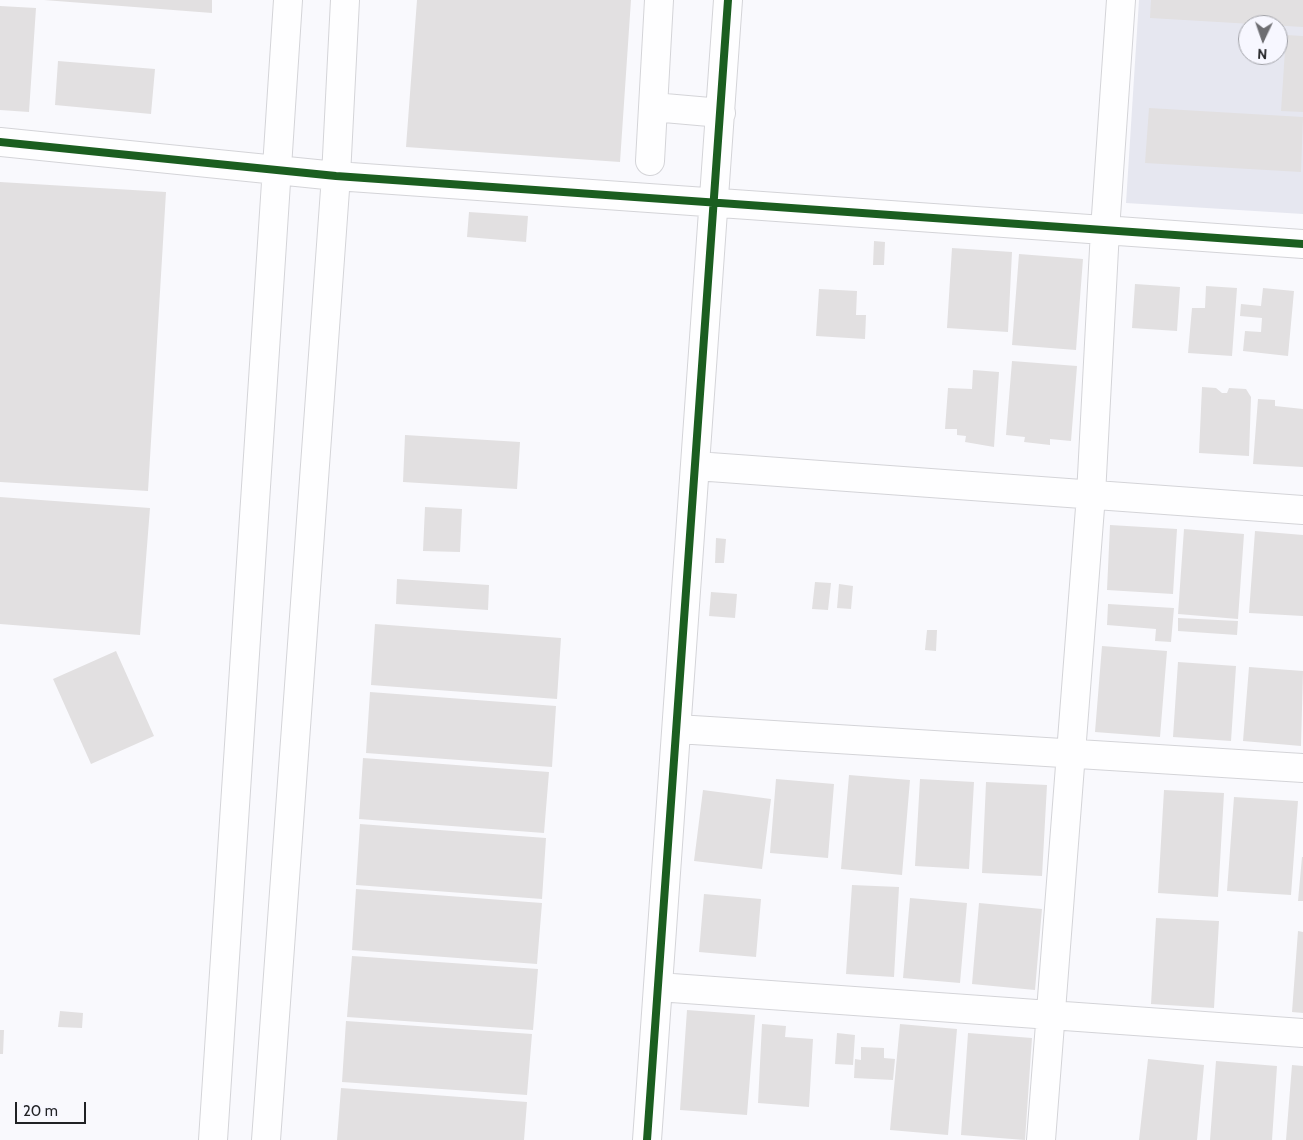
<!DOCTYPE html>
<style>
body{margin:0}
#map{position:relative;width:1303px;height:1140px;overflow:hidden;background:#f9f9fd;font-family:Cabin,sans-serif}
canvas{display:block}
.north{position:absolute;left:1238px;top:15px;width:50px;height:50px;box-sizing:border-box;background:#f7f7ff;border:1px solid #a1a2a8;border-radius:50%;rotate:183deg;font-size:14px;font-weight:700;line-height:20px;text-align:center;color:#212225}
.north::after{content:'';display:block;margin:auto;width:18px;height:22px;background:#6d6d71;clip-path:polygon(50% 0,100% 100%,50% 72%,0 100%)}
.scale{position:absolute;left:15px;top:1102px;width:71px;height:22px;box-sizing:border-box;border:2px solid #212225;border-top:0;padding-left:6px;font-size:15px;line-height:18px;white-space:nowrap;color:#212225;-webkit-text-stroke:4px #f7f7ff;paint-order:stroke}
</style>
<div id="map">
<canvas width="1303" height="1140"></canvas>
<div class="north">N</div>
<div class="scale">20 m</div>
</div>
<script>
const ctx = document.querySelector('canvas').getContext('2d');
ctx.lineJoin = 'round';
function fillPath(path, color) {
  ctx.fillStyle = color;
  ctx.fill(path, 'evenodd');
}
function strokePath(path, color, width, dash) {
  ctx.strokeStyle = color;
  ctx.lineWidth = width;
  ctx.lineCap = dash ? 'butt' : 'round';
  ctx.setLineDash(dash || []);
  ctx.stroke(path);
}
fillPath(new Path2D(`
 M1139,0H1303V214L1126,203ZM1248,25H1278V55H1248Z`), '#e6e7f0');
fillPath(new Path2D(`
 M44,0H212V13Z
 M417,0H631L620,162L406,147Z
 M1151,0H1303V27L1150,18Z
 M0,6L36,8L29,112L0,110Z
 M1286,35L1303,36V112L1281,111Z
 M58,61L155,69L151,114L55,105Z
 M1149,108L1303,117L1301,172L1145,163Z
 M0,182L166,192L148,491L0,482Z
 M469,212L528,216L526,242L467,237Z
 M874,241L885,242L884,265H873Z
 M952,248L1012,252L1008,332L947,328Z
 M1019,254L1083,259L1076,350L1012,345Z
 M1135,284L1180,287L1177,331L1132,328Z
 M1206,286L1237,288L1232,356L1188,353L1192,308H1205Z
 M1263,288L1294,291L1288,356L1243,351L1245,331L1261,332L1262,318L1240,316L1241,304L1261,306Z
 M819,289L857,291L856,315H866L865,339L816,336Z
 M1012,361L1077,366L1071,441L1050,439V445L1024,442L1025,437L1006,435Z
 M973,370L999,372L994,447L965,442L966,436L957,435V429H945L948,388L972,389Z
 M1202,387L1216,388L1222,393H1227L1229,388L1246,389L1251,397L1249,456L1199,453Z
 M1258,399L1275,400V406L1303,409V467L1253,464Z
 M405,435L520,442L517,489L403,482Z
 M0,497L150,508L140,635L0,624Z
 M425,507L462,509L460,552L423,551Z
 M1110,525L1177,529L1173,594L1107,590Z
 M1184,529L1244,534L1238,619L1178,614Z
 M1255,531L1303,535V616L1249,613Z
 M716,538L726,539L724,563H715Z
 M397,579L489,585L488,610L396,604Z
 M815,582L831,583L828,610L812,609Z
 M839,584L853,586L851,609L837,608Z
 M711,592L737,594L735,618L709,616Z
 M1108,604L1174,608L1171,642L1155,641L1156,629L1107,625Z
 M1178,618L1238,621L1237,635L1178,631Z
 M375,624L561,638L557,699L371,685Z
 M927,630H937L936,651L925,650Z
 M1102,646L1167,651L1160,737L1095,732Z
 M116,651L154,736L91,764L53,679Z
 M1178,662L1236,666L1231,741L1173,737Z
 M1249,667L1303,671L1301,746L1243,741Z
 M370,692L556,706L552,767L366,753Z
 M363,758L549,772L544,833L359,819Z
 M849,775L910,780L902,875L841,869Z
 M776,779L834,784L828,858L770,853Z
 M920,779L974,782L969,869L915,866Z
 M986,782L1047,785L1042,876L982,873Z
 M703,790L771,799L762,869L694,861Z
 M1164,790L1224,793L1218,897L1158,893Z
 M1234,797L1298,801L1291,895L1227,891Z
 M360,824L546,838L542,899L356,885Z
 M1302,857H1303V901H1298Z
 M852,885L899,887L894,977L846,974Z
 M356,889L542,903L537,964L352,950Z
 M704,894L761,899L756,957L699,952Z
 M910,898L967,903L960,983L903,978Z
 M979,903L1042,909L1035,990L972,984Z
 M1156,918L1219,921L1214,1008L1151,1004Z
 M1298,931L1303,932V1013L1292,1012Z
 M352,956L538,969L533,1030L347,1017Z
 M687,1010L755,1015L747,1115L680,1110Z
 M60,1011L83,1013L82,1028L58,1027Z
 M346,1021L532,1034L527,1095L342,1082Z
 M762,1024L786,1026L785,1037L813,1039L809,1107L758,1103Z
 M900,1024L957,1029L948,1135L890,1130Z
 M0,1030H4L3,1054H0Z
 M837,1033L855,1035L853,1065L835,1064Z
 M968,1033L1032,1038L1025,1140L961,1135Z
 M861,1047L884,1048V1058L895,1059L893,1080L854,1078L855,1059L861,1060Z
 M1148,1059L1204,1065L1197,1140H1139Z
 M1216,1061L1277,1066L1272,1140H1210Z
 M1292,1065L1303,1066V1140H1286Z
 M341,1088L527,1102L524,1140H337Z`), '#e2e0e1');
const minor = new Path2D(`
 M653,107L721,113
 M0,142L336,176L1303,244
 M650,161L659,0
 M696,466L1303,510
 M677,729L1303,768
 M658,987L1303,1033
 M213,1140L288,0
 M266,1140L336,176L345,0
 M647,1140L728,0
 M1041,1140L1091,495L1105,230L1121,0`);
strokePath(minor, '#d4d4d8', 30);
strokePath(minor, '#fefeff', 28);
strokePath(new Path2D(`
 M0,142L336,176L1303,244
 M647,1140L728,0`), '#1b5e20', 8);
</script>
